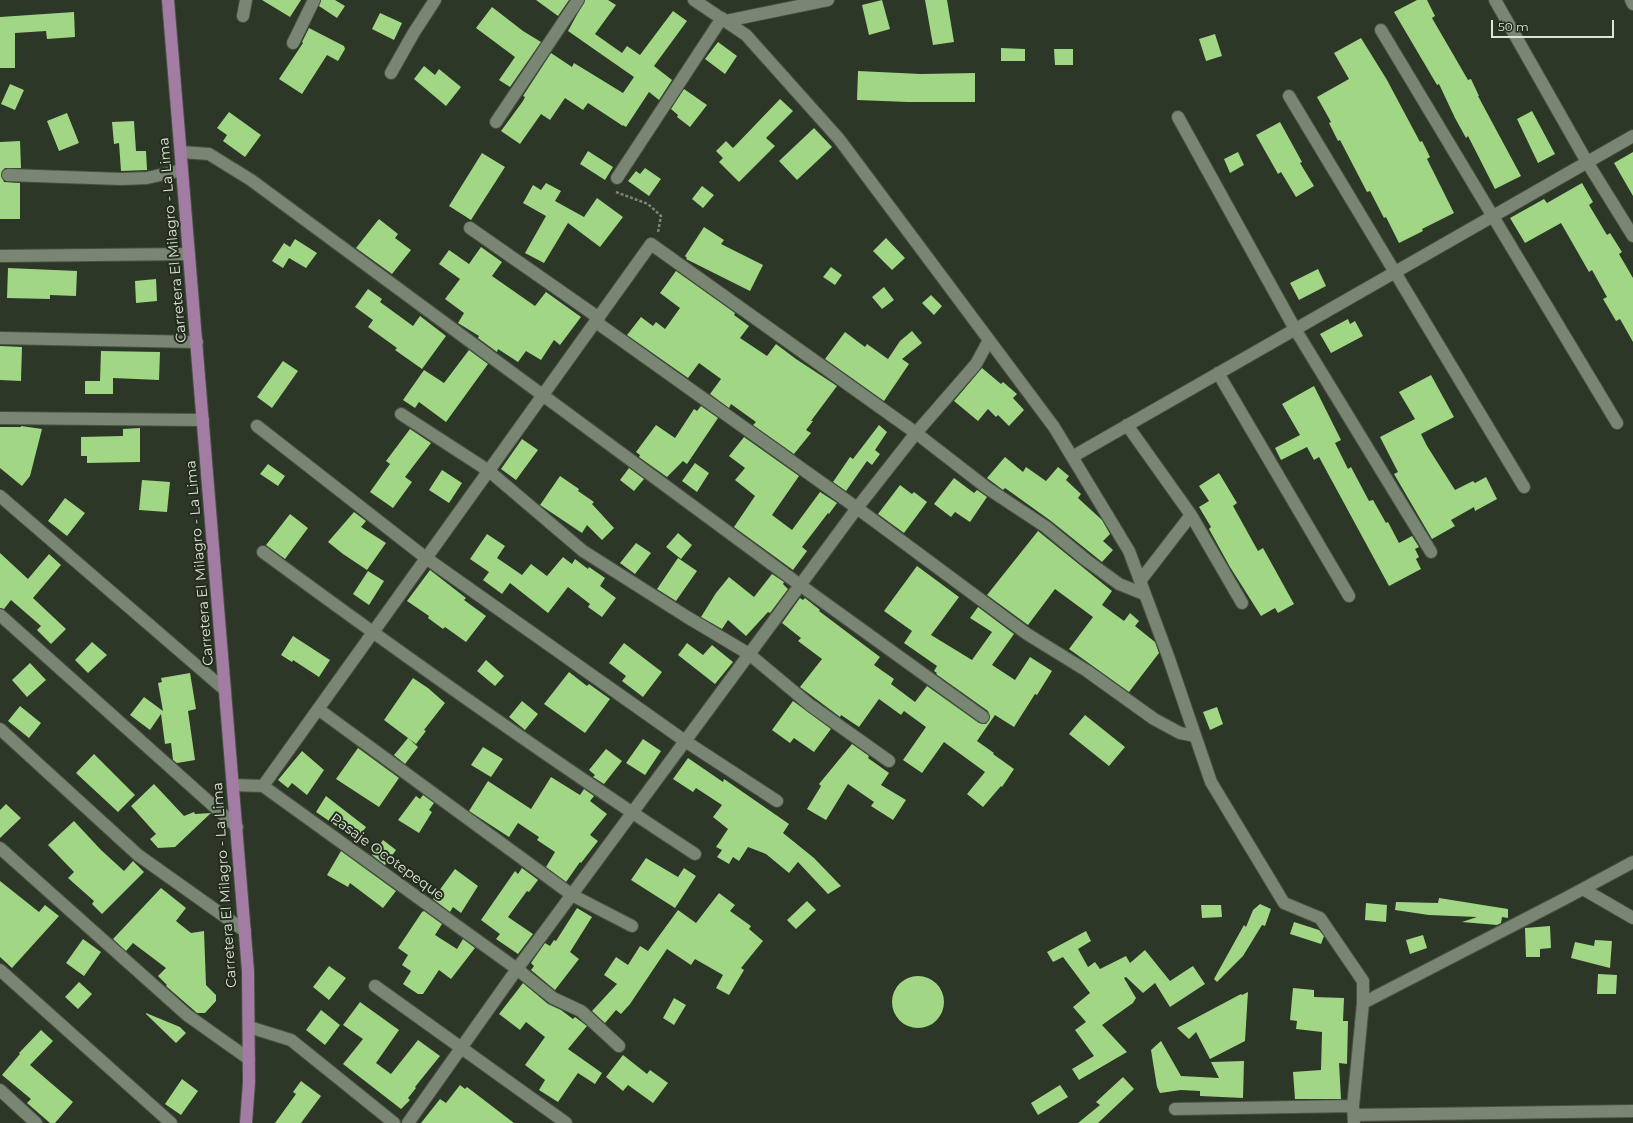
<!DOCTYPE html>
<style>
body{margin:0}
#map{position:relative;width:1633px;height:1123px;overflow:hidden;background:#2c3727;font-family:Montserrat,sans-serif}
canvas{display:block}
.scale{position:absolute;left:1491px;top:20px;width:123px;height:18px;box-sizing:border-box;border:2px solid #dde4da;border-top:0;padding-left:5px;font-size:12px;line-height:14px;white-space:nowrap;color:#dde4da;-webkit-text-stroke:3px #232d1d;paint-order:stroke}
</style>
<div id="map">
<canvas width="1633" height="1123"></canvas>
<div class="scale">50 m</div>
</div>
<script>
const ctx = document.querySelector('canvas').getContext('2d');
ctx.lineJoin = 'round';
function fillPath(path, color) {
  ctx.fillStyle = color;
  ctx.fill(path, 'evenodd');
}
function strokePath(path, color, width, dash) {
  ctx.strokeStyle = color;
  ctx.lineWidth = width;
  ctx.lineCap = dash ? 'butt' : 'round';
  ctx.setLineDash(dash || []);
  ctx.stroke(path);
}
function label(font, color, halo, rows, align = 'center') {
  ctx.font = font + ' Montserrat,sans-serif';
  ctx.lineWidth = 4;
  ctx.setLineDash([]);
  ctx.textBaseline = 'middle';
  ctx.strokeStyle = halo;
  ctx.fillStyle = color;
  for (const [text, x, y, turn = 0] of rows) {
    ctx.save();
    ctx.translate(x, y);
    ctx.rotate((+turn || 0) * Math.PI / 180);
    ctx.textAlign = isNaN(turn) ? turn : align;
    if (halo) ctx.strokeText(text, 0, 0);
    ctx.fillText(text, 0, 0);
    ctx.restore();
  }
}
fillPath(new Path2D(`
 M262,0H301L290,17Z
 M321,0H335L345,6L337,18L319,6Z
 M536,0H569L558,16Z
 M585,0H608L616,5L595,34L622,53L627,46L640,55L673,11L687,21L654,66L672,80L659,100L649,92L626,127L623,125V126L588,103L583,110L565,98L550,120L541,114L520,144L501,131L523,101L525,97L523,96L551,53L572,67L574,63L623,93L634,77L568,31Z
 M882,0L890,29L869,35L862,5Z
 M925,0H947L954,42L933,45Z
 M1417,0H1427L1435,16L1432,18L1468,80L1471,79L1479,96H1478L1521,176L1495,189L1468,136L1466,138L1455,118L1439,84L1437,85L1394,12Z
 M492,7L523,31L541,42L510,87L499,80L515,57L476,28Z
 M74,12L75,37L47,39L46,31L15,33V68H0V17Z
 M380,13L402,23L394,40L372,29Z
 M309,28L344,46L345,49L338,61L327,55L302,94L279,79L303,43L302,42Z
 M1215,34L1222,56L1206,61L1199,39Z
 M1361,38L1387,80L1420,142L1422,141L1430,157L1427,159L1454,213L1422,229L1423,231L1399,243L1386,217L1384,218L1370,191L1367,192L1340,140L1338,141L1329,123L1331,122L1317,97L1349,79L1334,53Z
 M718,42L737,56L725,74L705,59Z
 M1001,48L1025,49V61H1001Z
 M1054,49H1073V65H1055Z
 M424,66L435,75L439,69L461,87L446,106L414,79Z
 M858,71L921,74L975,73V102H908L857,100Z
 M10,84L24,90L15,110L1,104Z
 M684,89L707,105L690,127L677,117L678,115L671,109Z
 M780,99L793,111L766,138L775,146L739,182L719,162L723,158L716,151L726,141L733,148Z
 M1532,111L1555,154L1538,163L1517,119Z
 M229,112L261,135L245,157L223,141L227,135L217,128Z
 M67,113L79,143L59,151L47,121Z
 M134,121L136,151H146L147,170L121,171L119,143L114,144L112,122Z
 M1280,122L1302,162L1300,163L1314,186L1296,197L1281,172L1278,174L1256,135Z
 M814,128L832,147L797,180L779,161Z
 M20,141L21,168H5L2,171L1,175L4,182L20,183V219H0V142Z
 M588,151L613,167L605,180L580,164Z
 M1238,152L1244,165L1230,173L1224,159Z
 M1633,152V196L1614,163Z
 M482,153L505,167L471,220L449,206Z
 M645,168L661,179L649,196L628,181L636,171L640,174Z
 M546,183L561,191L555,201L584,217L597,198L623,217L600,247L568,223L544,263L525,253L546,216L523,203L533,185L541,190Z
 M1582,183L1593,202L1589,205L1607,235L1610,233L1622,252L1619,254L1633,278V342L1620,319L1616,321L1603,299L1607,297L1592,270L1589,272L1561,223L1525,243L1510,218L1544,199L1547,203Z
 M702,186L714,195L703,208L692,199Z
 M379,219L398,234L395,238L411,250L392,274L356,248Z
 M704,227L724,240L721,244L763,265L750,291L686,259L687,258L685,256Z
 M886,238L905,258L892,270L873,251Z
 M295,239L317,253L306,268L289,258L283,268L272,261L284,243L290,247Z
 M481,247L502,262L492,276L535,306L546,292L581,317L560,345L554,340L541,360L526,351L518,362L498,349L497,352L478,338L479,336L458,323L464,313L445,299L460,279L439,264L449,250L469,264Z
 M831,267L842,275L835,285L823,277Z
 M8,268L77,271L76,296L50,295V299L7,298Z
 M1318,269L1326,286L1299,300L1290,283Z
 M676,271L735,313L734,315L749,326L740,338L767,356L776,344L796,359L837,386L811,421H813L806,430L811,433L794,454L753,425L756,422L731,404L729,408L710,394L721,379L699,363L688,378L627,335L641,317L653,326L656,322L665,329L680,308L660,293Z
 M156,279L157,301L136,303L135,281Z
 M884,287L894,300L882,309L872,297Z
 M368,289L382,299L380,302L413,326L420,316L446,336L422,369L395,350L397,348L368,327L373,320L355,307Z
 M931,295L942,306L934,315L922,303Z
 M1348,319L1350,324L1355,321L1363,336L1331,353L1320,334Z
 M912,331L922,343L902,359L909,364L884,401L825,359L845,332L865,347L867,344L888,359L900,341Z
 M0,346L22,347L21,381L0,380Z
 M469,350L488,364L446,422L419,402L415,408L403,400L424,370L444,383Z
 M101,351L160,352L159,380L113,378V394H85V381H100Z
 M283,361L298,371L272,408L257,397Z
 M982,368L1001,384L1003,382L1017,394L1013,398L1024,410L1009,426L998,415L996,417L988,409L978,421L954,401Z
 M1431,375L1454,417L1421,434L1427,446L1455,490L1473,481L1475,483L1486,477L1497,499L1475,511L1474,507L1451,520L1455,526L1432,539L1394,474L1398,472L1380,437L1415,419L1399,392Z
 M1314,386L1341,440L1335,443L1348,469L1351,467L1369,501L1373,500L1386,523L1388,522L1399,543L1412,536L1419,547L1415,549L1419,557L1416,559L1421,569L1389,586L1319,457L1314,460L1307,447L1281,460L1275,448L1300,435L1282,404Z
 M701,406L718,418L687,464L683,461L667,477L639,457L640,455L636,452L656,425L675,438L694,409L697,411Z
 M879,425L887,432L875,450L880,454L872,465L867,461L846,491L833,482L850,457L853,459Z
 M21,426L42,429L30,476L22,486L0,468V427H21Z
 M140,428V462L87,463V456H81V437L123,436V429Z
 M410,429L431,443L405,477L412,482L393,508L370,492L390,464L386,461Z
 M744,437L799,476L772,515L792,530L820,492L837,503L829,514L828,513L802,547L807,551L793,570L734,527L755,496L735,480L745,468L729,456Z
 M522,439L538,450L516,480L501,469Z
 M1005,457L1023,472L1026,467L1046,481L1058,467L1069,476L1066,480L1081,494L1078,498L1102,520L1110,534L1103,541L1113,550L1102,562L1051,521L1005,488L1003,490L987,478Z
 M695,463L709,473L697,492L682,481Z
 M268,464L285,476L278,486L260,474Z
 M629,468L644,479L634,491L620,480Z
 M442,470L462,483L449,503L429,490Z
 M1219,473L1237,503L1233,506L1258,551L1263,548L1294,604L1278,613L1275,608L1261,616L1230,567L1209,529L1211,527L1199,507L1209,501L1199,486Z
 M560,476L579,489L578,491L594,502L592,504L614,528L602,540L587,525L582,533L540,505Z
 M954,478L974,493L977,490L987,497L970,522L955,512L951,517L934,504Z
 M142,480L170,482L167,512L139,510Z
 M900,485L912,494L914,492L927,502L904,533L878,514Z
 M65,498L85,513L67,536L48,521Z
 M354,512L366,521L361,527L386,543L367,570L343,554L328,542Z
 M290,514L308,528L285,559L266,545Z
 M1038,531L1112,591L1102,605L1124,621L1130,613L1139,621L1135,626L1155,642L1159,653L1129,692L1069,649L1093,617L1055,589L1028,625L987,595Z
 M678,533L692,545L681,559L666,547Z
 M487,534L505,546L497,558L522,575L531,564L547,576L563,557L572,564L575,559L588,569L589,567L605,578L600,586L616,598L602,617L588,607L590,604L568,587L548,613L510,583L502,594L483,580L489,572L470,559Z
 M636,543L651,553L635,574L620,563Z
 M0,553L28,579L49,554L61,565L33,598L66,629L51,644L37,630L41,626L11,600L4,609L0,608Z
 M678,558L697,571L676,601L657,589Z
 M917,566L959,597L931,635L972,660L992,632L970,618L978,607L1014,634L992,665L1015,680L1030,657L1052,671L1037,695L1035,694L1014,727L995,715L977,741L994,753L993,754L1014,769L1002,787L1001,786L983,807L967,794L985,772L944,742L922,773L903,760L926,727L904,711L901,715L879,699L859,727L841,715L840,717L800,687L822,659L798,641L801,638L782,623L800,598L803,600L805,598L820,610L819,611L880,657L874,665L894,679L891,684L915,702L927,686L979,723L986,724L990,717L988,711L936,674L937,673L934,671L937,666L904,643L912,631L884,611Z
 M430,570L466,598L464,600L486,616L466,642L445,627L443,629L428,618L429,616L407,601Z
 M368,571L384,581L369,605L353,594Z
 M772,574L784,582L783,584L788,589L770,613L768,612L746,636L728,620L722,629L701,617L716,593L729,577L754,597Z
 M293,636L330,660L319,677L293,660L292,662L281,655Z
 M92,642L107,655L88,673L75,660Z
 M624,643L662,672L643,697L622,681L626,676L609,663Z
 M687,643L703,655L712,645L733,662L715,684L678,655Z
 M486,660L504,676L495,686L477,671Z
 M30,663L46,680L27,697L12,680Z
 M569,672L587,686L589,684L610,699L585,733L544,704Z
 M190,673L196,709L188,711L195,760L177,763L173,760L171,743L165,744L161,714L150,730L130,715L144,697L163,711L158,683L162,682L161,678Z
 M413,678L428,688L445,703L424,730L426,731L416,744L384,720Z
 M522,701L538,714L525,730L509,717Z
 M793,701L831,729L814,752L794,738L790,743L772,730Z
 M20,706L41,723L29,738L8,721Z
 M1217,707L1223,724L1210,730L1203,712Z
 M1085,715L1125,747L1109,766L1069,734Z
 M408,738L418,747L405,764L394,755Z
 M643,739L661,751L645,775L626,763Z
 M852,744L869,756L868,758L889,773L881,785L906,800L893,820L871,806L874,802L848,784L826,820L807,809L821,786L819,784Z
 M483,747L503,759L491,777L471,765Z
 M358,748L399,778L379,807L336,779Z
 M606,749L622,761L604,784L593,777L595,775L589,770Z
 M302,751L324,770L307,795L292,783L288,788L278,780Z
 M94,754L135,795L118,812L76,773Z
 M688,758L723,782L724,779L789,824L783,833L814,858L841,886L828,894L798,862L789,873L766,854L748,847L739,861L733,857L729,864L717,857L722,850L716,847L728,829L713,817L722,805L696,788L693,792L673,779Z
 M551,777L580,795L584,789L594,796L590,801L607,814L590,835L598,841L581,863L580,862L566,882L546,867L555,852L537,840L539,837L518,823L509,837L469,811L488,781L531,809Z
 M154,784L184,816L194,812L195,814L211,813L175,847L158,848L150,839L156,834L131,806Z
 M423,795L434,803L429,810L432,812L419,833L398,820L416,796L420,799Z
 M326,796L366,827L357,840L316,812Z
 M6,804L21,818L0,838V810Z
 M74,821L101,850L124,871L133,861L144,872L102,914L92,904L94,901L68,878L74,872L48,845Z
 M383,840L396,850L385,865L372,855Z
 M341,851L396,891L383,908L350,883L348,887L327,875Z
 M646,858L678,877L684,868L696,876L675,908L631,880Z
 M522,868L538,880L529,892L527,891L508,917L533,934L518,954L496,939L500,934L481,920L515,871L518,874Z
 M455,869L478,886L461,913L453,907L450,912L433,899Z
 M0,881L39,912L45,905L59,916L12,968L0,957Z
 M161,888L186,908L176,921L191,933L204,931L206,985L216,995V1001L205,1013H197L166,986L167,985L158,976L166,968L133,943L126,951L113,939Z
 M719,893L735,905L730,911L751,926L749,929L763,941L741,968L744,970L729,995L716,988L723,975L695,959L691,965L667,949L630,1004L621,1014L616,1010L605,1023L592,1011L617,984L604,975L616,957L628,965L640,946L648,951L678,910L696,923Z
 M1439,898L1508,909V918L1502,917L1501,923L1497,925L1462,922L1477,917L1429,915L1395,910L1396,902L1438,903Z
 M807,901L816,910L796,929L787,920Z
 M1366,903L1387,905L1386,922L1365,920Z
 M1260,904L1271,909L1265,926L1262,925L1243,956L1217,982L1214,979L1244,925L1246,927L1253,910Z
 M1201,905H1221L1222,917L1202,918Z
 M577,908L592,917L570,952L579,959L555,990L531,970L534,966L531,963L545,943L550,946L554,940L556,941Z
 M424,911L442,924L435,935L457,949L463,939L475,948L451,979L439,970L423,994H418L403,984L411,971L402,965L408,955L398,948L422,912Z
 M1294,922L1319,930L1324,936L1321,944L1290,934Z
 M1550,926L1551,948L1540,949V957H1526L1525,928Z
 M1086,931L1091,941L1078,949L1088,967L1095,962L1100,969L1126,956L1130,963L1145,950L1170,981L1193,966L1205,984L1170,1007L1155,983L1143,993L1126,977L1124,978L1136,998L1133,1003L1102,1025L1127,1052L1079,1080L1072,1069L1094,1056L1075,1030L1086,1022L1073,1007L1090,993L1063,957L1053,962L1047,952Z
 M1423,935L1427,948L1410,954L1406,940Z
 M83,939L101,952L84,976L66,963Z
 M1595,940L1612,941L1610,968L1571,958L1575,942L1594,946Z
 M329,966L346,978L329,1000L313,987Z
 M1598,974L1617,975L1616,994H1597Z
 M892 1002a26 26 0 1 1 52 0a26 26 0 1 1-52 0Z
 M79,982L92,994L78,1009L65,997Z
 M523,983L548,1004L561,1010L573,1019L575,1017L587,1026L568,1049L602,1073L595,1084L578,1073L558,1102L539,1090L545,1080L525,1065L545,1037L526,1022L520,1030L499,1014Z
 M1293,988L1314,990V997L1344,998L1343,1021H1348L1347,1064L1339,1063L1341,1099H1295L1293,1072L1321,1070L1322,1032L1296,1029L1297,1021L1290,1020Z
 M1248,992L1245,1041L1210,1059L1196,1032L1189,1039L1177,1028L1241,994L1242,995Z
 M674,998L686,1005L674,1025L663,1018Z
 M360,1002L399,1030L376,1063L391,1074L418,1040L440,1056L415,1087L416,1088L408,1098L410,1100L401,1109L343,1064L363,1039L343,1025Z
 M321,1010L340,1025L325,1045L306,1030Z
 M146,1013L180,1027L186,1033L176,1043L146,1014Z
 M41,1030L53,1041L30,1065L73,1102L55,1123H50L27,1103L31,1099L2,1075L20,1054L19,1053Z
 M1161,1041L1181,1076L1219,1078L1211,1062L1244,1061L1243,1098L1200,1096V1091L1181,1090L1160,1093L1157,1087L1151,1050Z
 M623,1055L647,1074L650,1070L668,1083L653,1103L628,1085L623,1091L606,1077Z
 M1123,1077L1134,1089L1098,1123H1078L1100,1105L1096,1102Z
 M182,1079L198,1091L181,1115L165,1104Z
 M301,1081L321,1096L301,1123H275L296,1094L293,1092Z
 M460,1085L465,1089L467,1087L514,1123H421L440,1099L446,1103Z
 M1060,1085L1068,1097L1038,1115L1031,1103Z`), '#a0d684');
const minor = new Path2D(`
 M694,0L746,35L839,139L1054,427L1129,551L1168,656L1211,782L1284,903L1320,918L1363,981V1003L1353,1106L1354,1123
 M1495,0L1587,162L1633,236
 M1631,0L1633,4
 M243,16L246,0
 M726,21L828,0
 M1381,30L1617,423
 M293,43L314,0
 M391,73L413,34L435,0
 M1289,96L1524,487
 M1178,117L1295,329L1431,552
 M496,122L578,0
 M181,152L209,154L251,180L800,585L983,717
 M8,175L121,179L147,178L182,170
 M617,178L722,18
 M470,228L599,318
 M0,256L189,254
 M596,322L857,508L1027,634L1087,671L1154,719L1180,733L1195,736
 M0,338L197,342
 M1218,373L1349,596
 M401,414L489,471L583,551L687,617L749,654L810,705L889,761
 M0,418L203,420
 M1127,425L1191,515L1242,603
 M257,426L426,558L685,741L777,801
 M1072,457L1633,136
 M0,496L225,690
 M263,552C404,656 548,758 695,854
 M1140,581L1191,515
 M0,615L237,827
 M318,709L572,895L632,926
 M0,729L138,855L245,931
 M233,785L263,786L517,969L553,998L581,1011L619,1046
 M263,786L651,244L916,433L987,488L1046,527L1086,560L1119,584L1144,594
 M0,848L187,1015L249,1059
 M1583,889L1633,918
 M0,970L171,1123
 M375,986L566,1123
 M1363,1003L1566,898L1633,862
 M249,1027L291,1040L394,1123
 M0,1090L36,1123
 M1175,1109L1353,1106
 M1354,1115L1633,1111
 M408,1123L517,969L857,508L916,433L976,364L989,340`);
const major = new Path2D(`
 M168,0L248,971L249,1082L246,1123`);
strokePath(minor, '#495145', 14);
strokePath(major, '#495145', 14);
strokePath(new Path2D(`
 M616,192L648,204L661,216L658,232`), '#7c8578', 2.5, [3, 2]);
strokePath(minor, '#7a8674', 12);
strokePath(major, '#a37ca4', 12);
label('14px', '#dde4da', '#232d1d', [
 ["Carretera El Milagro - La Lima",173,240,-95],
 ["Carretera El Milagro - La Lima",200,563,-95],
 ["Pasaje Ocotepeque",387,857,36],
 ["Carretera El Milagro - La Lima",225,885,-94]
]);
</script>
